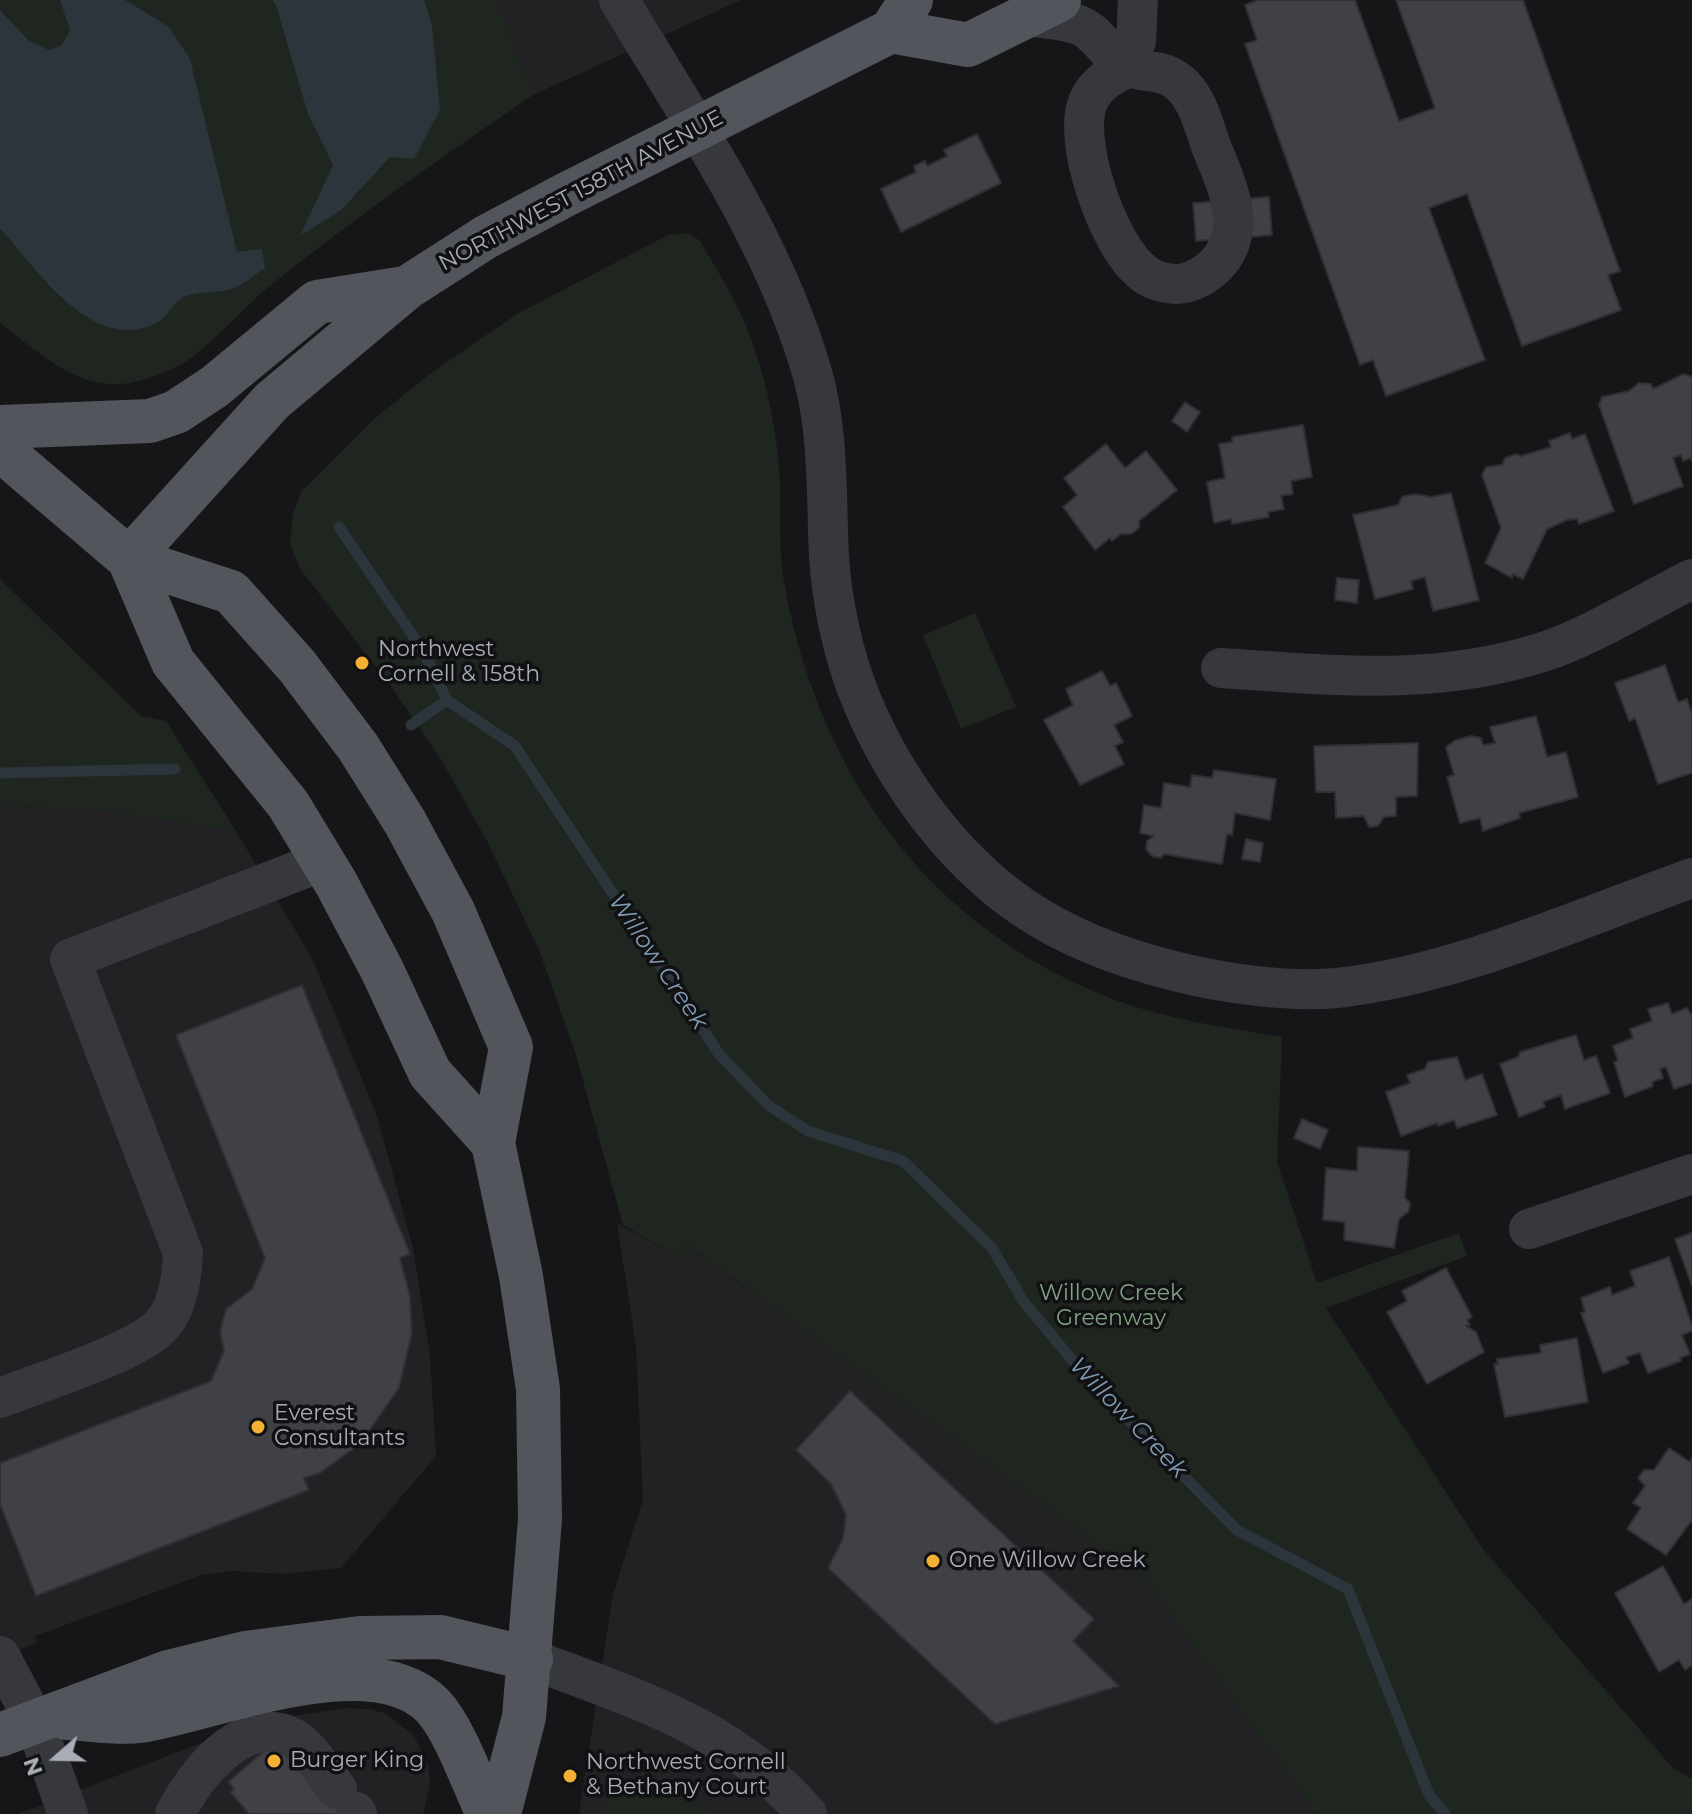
<!DOCTYPE html>
<style>
body{margin:0}
#map{position:relative;width:1692px;height:1814px;overflow:hidden;background:#161618;font-family:Montserrat,sans-serif}
canvas{display:block}
.north{position:absolute;left:16px;top:1718px;width:80px;height:80px;-webkit-text-stroke:6px #111113;paint-order:stroke;rotate:250deg;font-size:22px;font-weight:700;line-height:32px;text-align:center;color:#a8adb8}
.north::after{content:'';display:block;margin:auto;width:28px;height:36px;background:#a8adb8;clip-path:polygon(50% 0,100% 100%,50% 72%,0 100%)}
</style>
<div id="map">
<canvas width="1692" height="1814"></canvas>
<div class="north">N</div>
</div>
<script>
const ctx = document.querySelector('canvas').getContext('2d');
ctx.lineJoin = 'round';
function fillPath(path, color) {
  ctx.fillStyle = color;
  ctx.fill(path, 'evenodd');
}
function strokePath(path, color, width, dash) {
  ctx.strokeStyle = color;
  ctx.lineWidth = width;
  ctx.lineCap = dash ? 'butt' : 'round';
  ctx.setLineDash(dash || []);
  ctx.stroke(path);
}
function label(font, color, halo, rows, align = 'center') {
  ctx.font = font + ' Montserrat,sans-serif';
  ctx.lineWidth = 7;
  ctx.setLineDash([]);
  ctx.textBaseline = 'middle';
  ctx.strokeStyle = halo;
  ctx.fillStyle = color;
  for (const [text, x, y, turn = 0] of rows) {
    ctx.save();
    ctx.translate(x, y);
    ctx.rotate((+turn || 0) * Math.PI / 180);
    ctx.textAlign = isNaN(turn) ? turn : align;
    if (halo) ctx.strokeText(text, 0, 0);
    ctx.fillText(text, 0, 0);
    ctx.restore();
  }
}
fillPath(new Path2D(`
 M497,0H741L533,95Z
 M0,805L106,811L236,831L312,958L377,1116L413,1248L430,1356L436,1456L341,1568L284,1574L232,1571L202,1575L35,1636L37,1643L0,1657Z
 M617,1223L689,1263L681,1241L1144,1578L1316,1814H579L613,1594L643,1500L636,1346Z
 M345,1708L370,1709L387,1714L414,1736L428,1765L430,1783L423,1814H18L255,1722Z`), '#222225');
fillPath(new Path2D(`
 M0,0H497L533,95C445,155 359,215 276,281C248,302 207,351 180,365C161,375 132,386 110,384C68,382 32,347 0,323Z
 M689,233L700,241C715,267 732,293 744,321C763,366 775,418 779,467C782,503 778,540 783,576C814,758 912,909 1084,987C1146,1016 1215,1026 1282,1037L1277,1162L1317,1283L1459,1233L1467,1256L1326,1308L1483,1549L1673,1768L1692,1779V1814H1316L1144,1578L683,1242L690,1264L623,1225L575,1052L539,950L488,843L442,761L388,682L300,569L290,544L293,513L301,492L375,418L431,373L517,314L668,235Z
 M0,579L141,716L166,721L236,831L106,811L0,805Z
 M975,613L1016,707L961,729L923,635Z
 M630,1787L655,1788L718,1814H600C601,1795 613,1791 630,1787Z`), '#1e261f');
fillPath(new Path2D(`
 M60,0H125L168,26L190,59L237,252L262,249L265,268C254,275 241,287 228,290C215,293 199,291 186,296C172,301 168,318 155,324C90,353 36,268 0,228V10L28,40L49,50L62,45L70,30Z
 M272,0H424L432,25L440,110L414,159L390,157L341,210L300,236L333,165L308,114L276,5Z`), '#2c353c');
strokePath(new Path2D(`
 M339,527L422,649L447,700
 M411,725L447,700L515,746L719,1054L768,1105L808,1131L903,1161L992,1248L1024,1302L1088,1379L1237,1530L1348,1589L1429,1795L1445,1814
 M0,773L175,769`), '#2c353c', 11);
const building = new Path2D(`
 M1258,0H1355L1399,121L1435,108L1396,0H1523L1620,271L1608,275L1621,310L1522,346L1467,194L1429,208L1485,360L1386,396L1373,360L1360,365L1245,44L1257,40L1245,5Z
 M977,134L1001,183L901,232L881,189L916,172L914,166L925,161L927,166L947,156L944,150Z
 M1269,197L1272,235L1196,241L1193,203Z
 M1684,374L1692,377V461L1691,458L1683,461L1681,455L1673,458L1683,486L1634,504L1599,405L1602,397L1629,391L1639,383L1651,384L1653,389Z
 M1185,402L1200,412L1187,432L1172,421Z
 M1303,425L1312,477L1291,481L1293,494L1281,496L1284,509L1268,512L1269,517L1232,524L1231,519L1214,523L1207,482L1225,478L1219,444L1232,442V437Z
 M1570,433L1572,439L1585,434L1614,511L1579,524L1577,519L1567,520L1547,529L1523,579L1513,574L1512,578L1485,563L1501,528L1482,475L1486,467L1502,465L1505,458L1516,454L1521,456L1551,447L1549,441Z
 M1106,444L1125,468L1146,451L1177,490L1139,521V528L1131,534H1121L1112,541L1110,538L1095,550L1063,507L1077,495L1064,478Z
 M1451,493L1479,600L1433,611L1425,577L1411,581L1413,589L1375,599L1353,515L1398,505L1402,497L1415,494L1431,497Z
 M1337,578L1359,580L1357,603L1335,600Z
 M1665,665L1678,702L1687,699L1692,714V773L1658,784L1635,718L1629,721L1615,683Z
 M1102,671L1110,686L1116,683L1132,716L1114,725L1123,742L1115,746L1124,764L1080,785L1044,720L1073,705L1066,689Z
 M1536,716L1547,757L1566,752L1578,797L1519,813L1520,818L1483,831L1480,818L1460,823L1447,777L1454,775L1446,747L1456,740L1471,736L1481,738L1483,745L1495,743L1490,727Z
 M1418,743L1417,796L1396,797V816L1384,817L1378,826L1369,827L1364,816L1336,818L1335,792H1316L1314,746Z
 M1214,770L1276,779L1270,820L1235,813L1232,835L1227,834L1222,864L1164,854L1161,858L1152,856L1146,849L1147,841L1154,836L1140,833L1144,805L1161,808L1164,783L1190,787L1192,775L1212,778Z
 M1246,839L1263,843L1260,862L1242,859Z
 M302,985L410,1254L400,1258L410,1296L412,1333L399,1388L360,1444L320,1473L304,1478L309,1490L36,1596L0,1504V1463L211,1381L224,1351L220,1331L226,1309L252,1289L265,1258L176,1035Z
 M1668,1003L1672,1014L1687,1008L1692,1016V1083L1674,1089L1666,1067L1660,1069L1663,1078L1652,1082L1653,1086L1625,1097L1614,1062L1618,1061L1613,1046L1633,1038L1630,1029L1652,1021L1648,1009Z
 M1576,1035L1584,1060L1596,1056L1610,1093L1565,1109L1561,1095L1543,1102L1545,1107L1519,1117L1500,1064L1518,1057L1520,1052Z
 M1457,1057L1465,1080L1482,1074L1497,1115L1457,1128L1454,1120L1438,1126L1437,1123L1401,1136L1386,1092L1410,1083L1407,1075L1425,1069L1428,1062Z
 M1302,1119L1328,1130L1320,1149L1294,1138Z
 M1358,1147L1409,1151L1405,1198L1410,1203L1409,1211L1399,1219L1394,1248L1344,1240L1345,1222L1323,1220L1326,1168L1357,1171Z
 M1692,1233V1286L1675,1239Z
 M1669,1257L1692,1326V1331L1682,1335L1690,1354L1680,1358L1681,1361L1648,1373L1640,1353L1626,1357L1629,1363L1603,1373L1581,1313L1585,1312L1581,1298L1610,1287L1612,1295L1635,1286L1630,1271Z
 M1446,1268L1472,1317L1467,1320L1470,1325L1466,1326L1476,1332L1484,1352L1427,1384L1387,1312L1407,1301L1402,1291Z
 M1577,1338L1588,1402L1505,1417L1494,1364H1498L1497,1359L1541,1353L1540,1345Z
 M850,1391L1094,1619L1073,1641L1119,1686L995,1724L828,1568L843,1538L846,1515L831,1484L796,1450Z
 M1669,1448L1690,1462L1692,1458V1520L1666,1555L1627,1529L1641,1508L1633,1503L1645,1486L1638,1478L1644,1470H1654Z
 M1663,1566L1684,1604L1692,1599V1665L1685,1670L1679,1660L1659,1672L1615,1593Z
 M277,1740L353,1814H249L230,1792L234,1789L228,1782Z`);
fillPath(building, '#404145');
strokePath(building, '#303034', 2);
strokePath(new Path2D(`
 M619,0C691,121 774,239 813,376C829,434 826,496 829,556C832,603 843,655 861,699C896,784 959,869 1038,917C1087,947 1144,965 1200,977C1245,986 1291,992 1337,988C1456,975 1580,918 1692,878
 M1027,16C1043,19 1067,19 1081,26C1099,34 1109,57 1127,66C1145,75 1163,66 1183,86C1198,101 1204,126 1211,146C1226,184 1250,229 1216,265C1207,274 1197,280 1185,283C1170,286 1151,281 1140,270C1108,243 1072,141 1088,102C1096,83 1111,76 1128,67L1136,41L1138,0
 M1221,668C1334,675 1432,687 1543,652C1588,638 1648,601 1692,579
 M1529,1229L1692,1174
 M0,1398C38,1383 133,1353 159,1328C178,1310 182,1277 183,1253L70,959L323,861
 M0,1656L35,1722L68,1814
 M531,1659C636,1699 730,1726 807,1814
 M356,1812L357,1814
 M175,1814C193,1778 239,1717 287,1735C307,1742 324,1773 337,1789`), '#37383d', 40);
strokePath(new Path2D(`
 M891,31L968,45L1059,0
 M0,427L150,421L176,412L214,387L317,302L405,288
 M0,449L129,559L173,662L288,804L336,883L382,970L430,1073L493,1143
 M129,559L231,592L297,666L358,747L405,822L453,911L511,1047L493,1143L521,1276L538,1389L540,1519L524,1717L499,1814
 M129,559L272,401L408,287L486,237L565,195L891,31L911,0
 M67,1718C90,1719 117,1724 140,1721C213,1710 371,1642 433,1706C455,1730 473,1783 488,1814
 M0,1735L168,1672L245,1653L360,1638L440,1637L531,1659`), '#53555c', 44);
for (const [x, y, r, color] of [
 [362,663,8,"#f2b134"],
 [258,1427,8,"#f2b134"],
 [933,1561,8,"#f2b134"],
 [274,1761,8,"#f2b134"],
 [570,1776,8,"#f2b134"]
]) {
  const dot = new Path2D();
  dot.arc(x, y, r, 0, 2 * Math.PI);
  ctx.fillStyle = color;
  ctx.fill(dot);
  strokePath(dot, '#111113', 3);
}
label('22px', '#a8adb8', '#111113', [
 ["NORTHWEST 158TH AVENUE",581,191,-28]
]);
label('22px', '#a8adb8', '#111113', [
 ["Northwest",378,650],
 ["Cornell & 158th",378,675],
 ["Everest",274,1414],
 ["Consultants",274,1439],
 ["One Willow Creek",949,1561],
 ["Burger King",290,1761],
 ["Northwest Cornell",586,1763],
 ["& Bethany Court",586,1788]
], 'left');
label('22px', '#7fa381', '#111113', [
 ["Willow Creek",1111,1294],
 ["Greenway",1111,1319]
]);
label('italic 24px', '#7f9bb3', '#111113', [
 ["Willow Creek",658,962,56],
 ["Willow Creek",1128,1418,46]
]);
</script>
